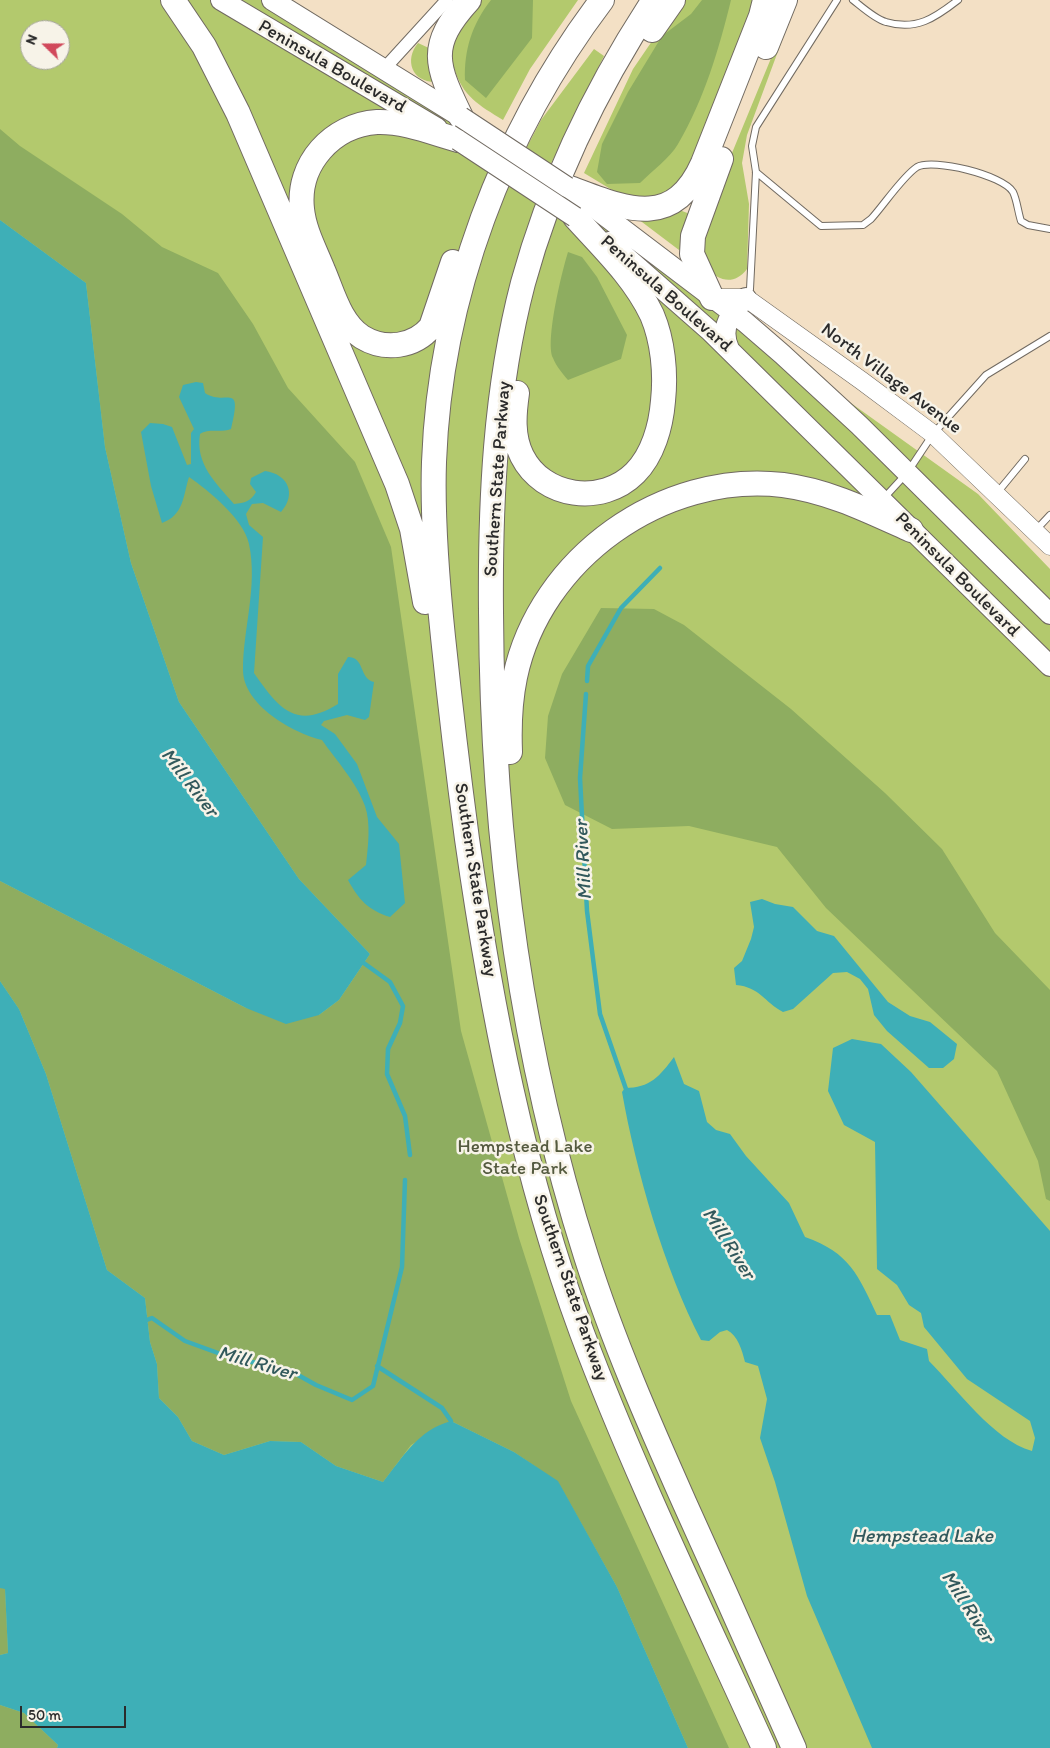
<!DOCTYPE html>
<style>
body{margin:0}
#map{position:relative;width:1050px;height:1748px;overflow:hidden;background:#f3e0c5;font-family:Itim,sans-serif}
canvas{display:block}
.north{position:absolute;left:20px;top:20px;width:50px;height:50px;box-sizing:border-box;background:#f7f3e8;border:1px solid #a5a39c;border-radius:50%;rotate:292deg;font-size:14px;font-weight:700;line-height:20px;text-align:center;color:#2b2b2b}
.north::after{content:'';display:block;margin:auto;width:18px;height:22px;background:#d1495b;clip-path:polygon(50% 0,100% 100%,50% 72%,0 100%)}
.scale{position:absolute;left:20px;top:1706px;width:106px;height:22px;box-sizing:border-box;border:2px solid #2b2b2b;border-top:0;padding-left:6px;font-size:15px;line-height:18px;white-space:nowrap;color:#2b2b2b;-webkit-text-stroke:4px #f7f3e8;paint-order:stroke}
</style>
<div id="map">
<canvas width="1050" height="1748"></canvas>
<div class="north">N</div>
<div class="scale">50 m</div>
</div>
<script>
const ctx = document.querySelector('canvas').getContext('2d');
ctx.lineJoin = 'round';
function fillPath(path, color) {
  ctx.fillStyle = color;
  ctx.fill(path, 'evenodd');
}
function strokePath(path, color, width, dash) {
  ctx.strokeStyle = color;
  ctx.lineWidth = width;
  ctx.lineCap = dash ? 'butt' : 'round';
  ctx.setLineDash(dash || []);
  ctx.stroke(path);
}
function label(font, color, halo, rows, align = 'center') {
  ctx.font = font + ' Itim,sans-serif';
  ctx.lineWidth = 5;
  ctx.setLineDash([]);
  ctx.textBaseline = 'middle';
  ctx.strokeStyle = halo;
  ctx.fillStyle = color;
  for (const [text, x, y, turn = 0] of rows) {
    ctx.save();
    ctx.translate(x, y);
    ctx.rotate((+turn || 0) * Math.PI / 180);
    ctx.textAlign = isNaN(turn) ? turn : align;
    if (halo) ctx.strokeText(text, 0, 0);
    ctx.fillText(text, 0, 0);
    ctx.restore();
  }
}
fillPath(new Path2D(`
 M0,0H269L518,164L541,120L594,49L604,56L542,182L978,494L1050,569V1748H0ZM30,30H60V60H30Z
 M479,0H578L530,69L503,120C479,105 463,97 454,68L448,69L453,29Z
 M680,0H758L691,170L660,201L622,196L584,173L633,69Z
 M795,0H797L747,135L742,163L749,204L747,269C727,295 700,269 699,244C698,237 702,228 704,221Z
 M418,43L431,49L435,82C412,82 404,60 418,43Z
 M684,201L682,211L690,214L685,245L679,250L638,219Z`), '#b3c96d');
fillPath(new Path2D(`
 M491,0H533L532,38L486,98L465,80C464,50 472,24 491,0Z
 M702,0H731C719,49 704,100 678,144C670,158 652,171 640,183L607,184L597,172L602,144L628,92L662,36L691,14Z
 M0,129L20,146L122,214L162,247L218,273L253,324L288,388L355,462L391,547L461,1031L519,1238L571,1401L729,1748H688L617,1587L558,1482L514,1452L451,1421L411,1445L383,1482L336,1466L301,1442L270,1441L224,1455L192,1441L178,1417L159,1398L157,1364L150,1342L145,1298L107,1270L46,1074L19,1009L0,981V881L246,1008L319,1015L339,1000L370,954L299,879L179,702L131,563L105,447L86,283L0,220Z
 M568,252L582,257L597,277L627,335L621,359L568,380C563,374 556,366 553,358C545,341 562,271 568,252Z
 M601,608L654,609L684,625L791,709L885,793L942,849L995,933L1050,990V1201L1046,1199L1038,1161L997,1071L826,908L777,847L689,826L612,829L565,805L545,758L548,716L562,674Z
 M0,1588H5L8,1653L0,1655Z
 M0,1705L24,1713L58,1745L57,1748H0Z`), '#8ead60');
fillPath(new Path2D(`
 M0,220L86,283L105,447L131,563L179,702L299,879L370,954L339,1000L319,1015L286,1024L246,1008L0,881Z
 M196,382L203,383L205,393C226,407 243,380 231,429C221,433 208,428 200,434C195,464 216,483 234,504C245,503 251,501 256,492L250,484L251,478L265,471C288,474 297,494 281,512L263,503L252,504L246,514L249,525L263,537L254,673C278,707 295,731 338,704V674L348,657C365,657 359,679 374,682L369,717L365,720L347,715L324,721L321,725L335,734L357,764L377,817L399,844L405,903L390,917C368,910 359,900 348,880L366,865C368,847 371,823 365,806C357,783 336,760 322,740C293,733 243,705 243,670C243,628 258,587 249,544C244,519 209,491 189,477C183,496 184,515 162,523L151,486L141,432L150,423L163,424L172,427L187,465L191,464V433L194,429L179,397L183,385Z
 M762,899L775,904L793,907L817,931L834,936L888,1002L910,1016L930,1022L957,1044L954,1059L943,1068H929L887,1031L874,1015L868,989L860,979L847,972L833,973L793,1009L783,1012C764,1002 760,987 736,985L734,968L742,961L751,939L754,927L750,902Z
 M0,981L19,1009L46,1074L107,1270L145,1298L150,1342L157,1364L159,1398L178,1417L192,1441L224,1455L270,1441L301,1442L336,1466L383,1482C403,1457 418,1430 451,1421L514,1452L558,1481L617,1587L688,1748H57L58,1745L24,1713L0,1705V1655L8,1653L5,1589L0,1588Z
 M852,1039L881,1044L911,1072L1050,1231V1748H872L807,1596L775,1482L760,1438L767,1399L758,1366L745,1362C742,1350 738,1336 727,1330L720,1332L709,1341L701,1340C664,1268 636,1171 622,1092L625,1088C650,1088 660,1076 674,1057L684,1084L699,1091L707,1122L716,1130L730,1134L746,1156L789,1203L805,1237C850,1253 858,1275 877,1315H890L900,1340L927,1349L929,1361C958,1390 993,1440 1032,1451L1035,1438L1030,1421L967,1379L924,1327L921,1313L909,1305L897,1285L877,1269L875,1142L844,1125L828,1091L833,1048Z`), '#3eafb7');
strokePath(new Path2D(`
 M587,681L588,666L621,608L660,568
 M586,694L580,778L587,911L600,1014L627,1092
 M361,961L390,982L403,1006L400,1023L388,1049L387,1074L405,1116L410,1155
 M144,1321L152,1318L185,1341L229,1357L289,1370L316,1385L352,1400L373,1386L402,1267L405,1180
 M377,1366L442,1408L451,1421`), '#3eafb7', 4.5);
const lane = new Path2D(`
 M853,0C862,7 875,19 886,22C916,31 935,18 958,0
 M756,172L821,226L863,225L871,219C883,206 903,176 917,167C933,158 1003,175 1013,192C1017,200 1018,212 1021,221L1028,225L1050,229
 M747,297L750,289L756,172L752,146L756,127L837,0
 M997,493L1025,459
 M884,498L907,473L933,434L986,375L1050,336
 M1036,530L1050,515`);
const street = new Path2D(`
 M384,69L447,0`);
const secondary = new Path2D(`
 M712,298H746L862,381L933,434L1050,546`);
const primary = new Path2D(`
 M221,0L437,128
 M272,0L461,117
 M579,196L745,322L782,354L859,425L1050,614
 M609,242L709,330L1050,666
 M729,349C719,327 731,313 746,298`);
const highway = new Path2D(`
 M173,0L204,46L238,113L397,484L412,529L425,602
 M602,0C502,132 440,296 434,462C432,520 437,579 443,637C450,704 458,772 467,839C491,1007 523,1174 582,1333C635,1474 702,1611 764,1748
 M654,0C596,88 551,181 523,283C495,390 490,502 491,612C492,831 519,1047 586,1256C613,1341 649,1423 685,1504C722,1585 758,1667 794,1748
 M652,30L673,0
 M766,47L785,0
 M461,117C436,65 427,46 469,0
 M567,187C622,207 672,233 703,163L761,16L765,0
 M453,262L431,327C414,347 385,351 362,337C340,323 333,293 323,270C315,250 304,230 302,209C297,164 332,125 377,122C404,121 433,133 458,140
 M712,298L692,254L693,236L721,159
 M517,393C514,414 512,436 522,456C543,498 602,506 635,473C653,455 661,426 663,401C666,373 663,341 652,315C634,277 602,247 575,217
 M510,752C509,726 510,701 515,677C540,558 663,471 783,485C829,491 869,511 911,530`);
strokePath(lane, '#716a61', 8);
strokePath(street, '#716a61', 14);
strokePath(secondary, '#716a61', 19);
strokePath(primary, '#716a61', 22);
strokePath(highway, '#716a61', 26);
strokePath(lane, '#fff', 6);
strokePath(street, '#fff', 12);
strokePath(secondary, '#fff', 18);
strokePath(primary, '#fff', 20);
strokePath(highway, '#fff', 24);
const primaryBridge = new Path2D(`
 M461,117L567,187
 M458,140L575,217`);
strokePath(primaryBridge, '#716a61', 22, []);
strokePath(primaryBridge, '#fff', 20);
label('19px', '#2b2b2b', '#f7f3e8', [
 ["Peninsula Boulevard",332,67,30],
 ["Peninsula Boulevard",666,294,41],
 ["North Village Avenue",891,379,37],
 ["Southern State Parkway",498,479,-86],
 ["Peninsula Boulevard",957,575,45],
 ["Southern State Parkway",475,880,81],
 ["Southern State Parkway",570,1288,71]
]);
label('19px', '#545a3f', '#f7f3e8', [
 ["Hempstead Lake",525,1147],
 ["State Park",525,1169]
]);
label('italic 20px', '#32595c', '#f7f3e8', [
 ["Mill River",189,783,52],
 ["Mill River",584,860,-93],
 ["Mill River",728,1244,57],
 ["Mill River",257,1364,16],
 ["Hempstead Lake",922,1537],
 ["Mill River",967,1607,57]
]);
</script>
